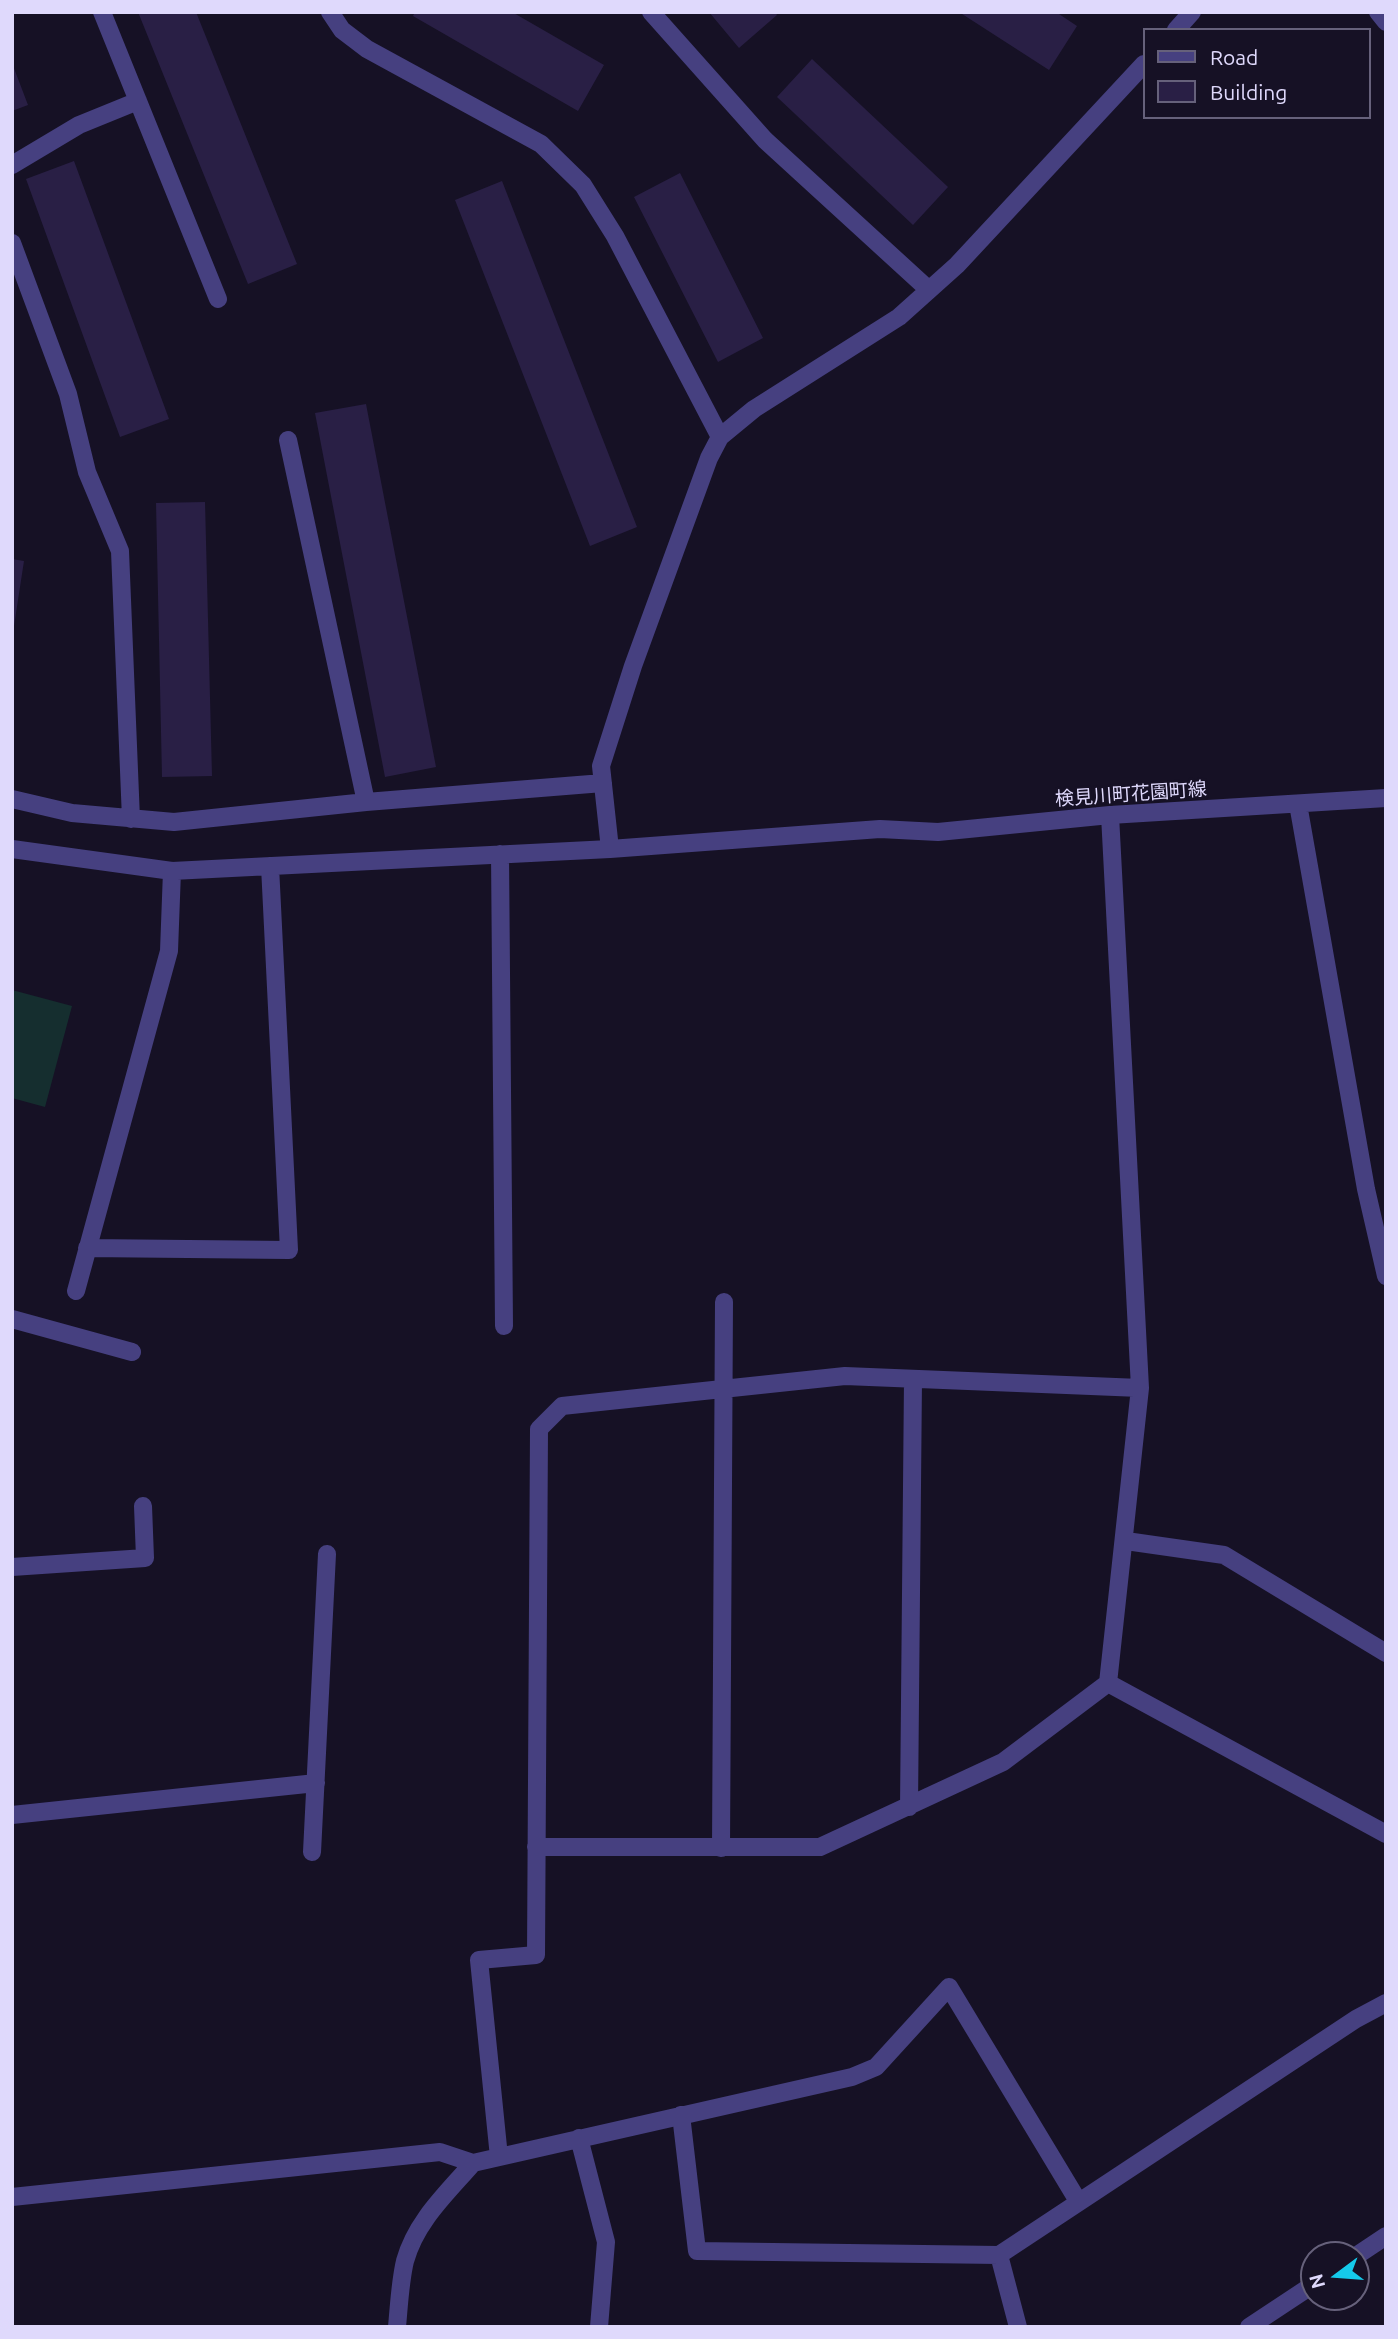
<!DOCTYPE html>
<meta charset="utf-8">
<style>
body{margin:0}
#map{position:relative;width:1398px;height:2339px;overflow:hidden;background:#161125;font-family:Ubuntu,sans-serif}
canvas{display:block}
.frame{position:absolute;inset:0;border:14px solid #dfd9fc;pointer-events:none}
.legend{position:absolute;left:1143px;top:28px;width:228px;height:91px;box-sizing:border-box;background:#161125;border:2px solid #66617b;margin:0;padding:9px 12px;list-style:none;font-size:21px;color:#dfd9fc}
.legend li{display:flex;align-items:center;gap:14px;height:35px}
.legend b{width:35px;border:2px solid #66617b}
.north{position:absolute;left:1300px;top:2241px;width:70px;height:70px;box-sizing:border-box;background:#161125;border:2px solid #66617b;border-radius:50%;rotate:254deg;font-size:19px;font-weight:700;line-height:28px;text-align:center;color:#dfd9fc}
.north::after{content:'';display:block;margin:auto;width:24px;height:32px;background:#15caeb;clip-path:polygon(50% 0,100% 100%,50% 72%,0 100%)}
</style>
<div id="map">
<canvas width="1398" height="2339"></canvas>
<div class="frame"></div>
<ul class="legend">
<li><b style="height:9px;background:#464080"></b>Road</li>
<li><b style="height:19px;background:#291f45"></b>Building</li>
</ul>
<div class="north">N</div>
</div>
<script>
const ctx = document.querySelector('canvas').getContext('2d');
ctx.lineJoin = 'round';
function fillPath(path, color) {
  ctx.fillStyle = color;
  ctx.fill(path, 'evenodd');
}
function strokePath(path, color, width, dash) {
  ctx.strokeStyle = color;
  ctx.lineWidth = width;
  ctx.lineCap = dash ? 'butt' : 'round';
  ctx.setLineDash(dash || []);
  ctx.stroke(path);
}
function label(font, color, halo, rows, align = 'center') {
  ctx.font = font + ' Ubuntu,"Noto Sans JP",sans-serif';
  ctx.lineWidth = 5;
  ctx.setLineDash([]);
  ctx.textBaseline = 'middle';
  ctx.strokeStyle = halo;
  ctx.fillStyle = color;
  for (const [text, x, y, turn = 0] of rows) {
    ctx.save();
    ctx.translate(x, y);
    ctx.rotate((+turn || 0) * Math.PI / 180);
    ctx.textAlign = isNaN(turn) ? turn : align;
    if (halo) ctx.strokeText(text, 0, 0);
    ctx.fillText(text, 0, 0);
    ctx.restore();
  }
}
fillPath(new Path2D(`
 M12,990L72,1006L45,1107L12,1098Z`), '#152e2f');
fillPath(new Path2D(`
 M138,12H196L297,264L248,284Z
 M415,12H512L604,65L578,111L413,16Z
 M709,12H775L777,15L739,48Z
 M959,12H1056L1077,26L1049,70Z
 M812,59L948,187L913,225L777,97Z
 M12,63L28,105L12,111Z
 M74,161L169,419L120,437L26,179Z
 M680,173L763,338L718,362L634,197Z
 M502,181L637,527L590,546L455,200Z
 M366,404L436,767L385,777L315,413Z
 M205,502L212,776L162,777L156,503Z
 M12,559L24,561L14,626H12Z`), '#291f45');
strokePath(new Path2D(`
 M102,12L218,299
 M330,12L342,30L367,49L541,144L583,185L615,236L720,437
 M651,12L765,140L929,290
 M1378,12L1386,22
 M1176,30L1192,12
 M12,165L79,125L138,101
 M12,243L68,394L87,472L120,551L131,819
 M288,440L366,802
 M12,799L72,813L174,822L366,802L603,783
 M1298,804L1366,1189L1386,1276
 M12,849L172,871L610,849L880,829L938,832L1110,815L1386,798
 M610,849L601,766L633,666L709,458L720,437L754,409L899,317L957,265L1144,64
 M500,854L504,1326
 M87,1248L289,1250L270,866
 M76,1291L169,951L172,871
 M12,1319L132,1352
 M1126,1541L1224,1555L1386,1653
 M12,1567L145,1558L143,1506
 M1108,1683L1386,1834
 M909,1807L913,1379
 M12,1815L316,1783
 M536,1847H820L1003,1762L1108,1683L1140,1388L1110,815
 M721,1848L724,1302
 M312,1852L327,1554
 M681,2115L697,2251L999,2255L1356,2019L1386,2003
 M579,2138L606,2242L599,2327
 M499,2157L479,1960L536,1955L539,1429L562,1406L845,1376L1140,1388
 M12,2197L440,2152L473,2163
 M999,2255L1018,2327
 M1356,2256L1386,2236
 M397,2327C399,2306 400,2282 405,2261C416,2221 447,2193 473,2163L852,2077L876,2067L949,1987L1078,2201
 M1249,2327L1314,2284`), '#464080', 18);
label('19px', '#dfd9fc', '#161125', [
 ["検見川町花園町線",1131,794,-4]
]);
</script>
